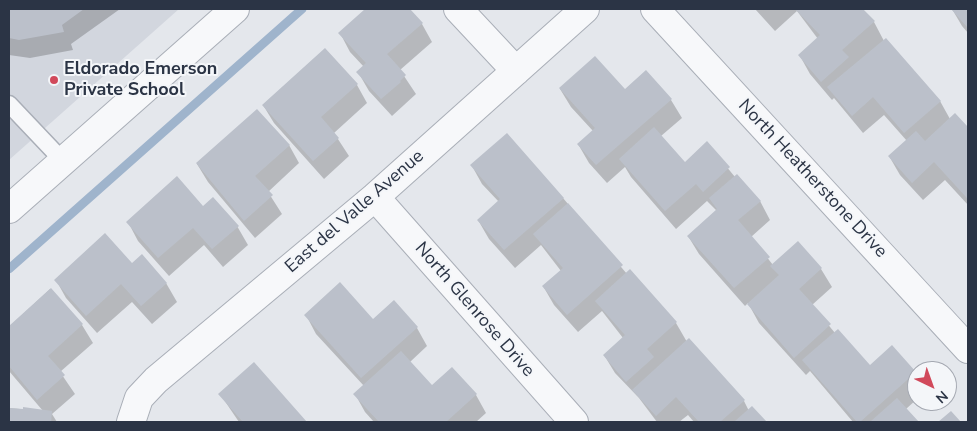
<!DOCTYPE html>
<style>
body{margin:0}
#map{position:relative;width:977px;height:431px;overflow:hidden;background:#e4e7ec;font-family:"Nunito Sans",sans-serif}
canvas{display:block}
.frame{position:absolute;inset:0;border:10px solid #2b3445;pointer-events:none}
.north{position:absolute;left:907px;top:361px;width:50px;height:50px;box-sizing:border-box;background:#f4f6f9;border:1px solid #a4a8b1;border-radius:50%;rotate:138deg;font-size:14px;font-weight:700;line-height:20px;text-align:center;color:#2b3445}
.north::after{content:'';display:block;margin:auto;width:18px;height:22px;background:#d1495b;clip-path:polygon(50% 0,100% 100%,50% 72%,0 100%)}
</style>
<div id="map">
<canvas width="977" height="431"></canvas>
<div class="frame"></div>
<div class="north">N</div>
</div>
<script>
const ctx = document.querySelector('canvas').getContext('2d');
ctx.lineJoin = 'round';
function fillPath(path, color) {
  ctx.fillStyle = color;
  ctx.fill(path, 'evenodd');
}
function strokePath(path, color, width, dash) {
  ctx.strokeStyle = color;
  ctx.lineWidth = width;
  ctx.lineCap = dash ? 'butt' : 'round';
  ctx.setLineDash(dash || []);
  ctx.stroke(path);
}
function label(font, color, halo, rows, align = 'center') {
  ctx.font = font + ' "Nunito Sans",sans-serif';
  ctx.lineWidth = 4;
  ctx.setLineDash([]);
  ctx.textBaseline = 'middle';
  ctx.strokeStyle = halo;
  ctx.fillStyle = color;
  for (const [text, x, y, turn = 0] of rows) {
    ctx.save();
    ctx.translate(x, y);
    ctx.rotate((+turn || 0) * Math.PI / 180);
    ctx.textAlign = isNaN(turn) ? turn : align;
    if (halo) ctx.strokeText(text, 0, 0);
    ctx.fillText(text, 0, 0);
    ctx.restore();
  }
}
fillPath(new Path2D(`
 M9,9H179L9,160Z`), '#d2d6de');
fillPath(new Path2D(`
 M9,9H120L71,44L73,50L30,58L9,55Z
 M367,9H408L422,24L432,42L400,70L416,94L392,116L369,91L358,72L364,67L350,52L340,33Z
 M755,9H862L874,22L884,41L940,101L950,119L955,115L968,129V205L945,180L923,200L900,175L889,156L907,141L884,115L863,133L834,98L832,100L810,74L800,56L818,39L797,11L775,31Z
 M952,9H968V33L962,26Z
 M325,50L357,85L367,103L334,133L349,156L324,179L274,123L263,105Z
 M646,72L671,100L682,118L661,136L685,163L707,143L735,177L760,201L770,220L751,237L773,265L798,242L821,269L832,287L812,305L835,333L870,367L892,347L915,373L917,399L906,409L918,422H853L810,371L806,375L759,323L748,303L745,306L699,254L688,236L717,211L707,201L676,229L631,177L625,167L607,183L589,163L578,144L593,131L571,107L560,89L625,91Z
 M289,145L299,163L268,192L282,214L255,238L208,182L197,164Z
 M472,166L563,198L627,274L630,271L676,323L687,342L744,401L749,411L752,408L765,422H694L688,415L679,422H657L639,398L615,373L604,355L623,338L602,311L578,332L554,305L543,286L561,271L541,245L515,268L489,239L478,220L499,202L482,184Z
 M203,208L237,226L248,245L223,267L204,245L169,276L138,241L128,222Z
 M132,265L166,283L177,302L152,324L132,302L97,333L66,298L56,280Z
 M50,289L82,325L93,343L60,372L75,394L52,414L57,422H9V408L43,411L9,371V327Z
 M393,302L417,328L427,346L410,362L432,386L476,395L486,413L476,422H374L365,412L355,394L364,386L316,334L306,315L373,321Z
 M254,364L305,422H239L220,394Z`), '#0003');
strokePath(new Path2D(`
 M9,269L302,9`), '#9fb4cc', 9);
fillPath(new Path2D(`
 M9,9H84L62,25L64,32L19,40L9,38Z
 M365,9H410L423,23L387,54L406,75L400,81L401,82L381,99L356,72L366,63L338,33Z
 M795,9H863L875,21L842,50L849,57L821,82L798,55L820,35Z
 M951,9H968V28Z
 M886,38L941,101L904,133L873,97L852,116L827,87Z
 M325,48L358,84L321,117L339,138L313,161L262,105Z
 M595,56L625,89L646,70L672,99L596,165L577,144L595,128L559,88Z
 M257,109L290,145L255,176L273,195L244,221L196,163Z
 M955,113L968,127L967,198L934,162L912,183L888,156L916,131L925,141Z
 M654,127L685,162L707,141L730,167L703,192L696,184L665,211L619,159Z
 M507,133L564,198L504,250L477,220L500,199L470,165Z
 M737,174L761,201L738,220L770,257L734,288L687,236L717,209L709,198Z
 M177,176L203,206L213,197L239,226L212,249L193,228L158,258L126,222Z
 M568,203L623,265L567,315L542,286L563,268L533,234Z
 M105,233L132,263L142,254L167,283L141,306L121,284L86,316L54,280Z
 M798,241L822,268L799,289L831,324L794,358L747,304L779,275L770,266Z
 M630,269L677,322L647,349L654,357L626,382L603,355L625,335L595,301Z
 M340,282L373,319L394,300L418,327L361,378L304,315Z
 M51,288L83,324L48,356L65,375L37,400L9,366V326Z
 M838,329L870,365L892,345L916,372L860,422H857L802,360Z
 M689,338L745,400L720,422H699L676,397L656,416L632,390Z
 M401,351L432,385L452,367L477,394L446,422H379L353,394Z
 M254,362L307,422H243L218,394Z
 M897,398L919,422H870Z
 M752,406L767,422H734Z
 M23,407L52,411L51,422H9V408L23,409Z
 M951,411L961,422H938Z`), '#bbc0ca');
const service = new Path2D(`
 M9,104L63,161`);
const minor = new Path2D(`
 M458,9L516,71
 M655,9L968,349
 M375,197L574,422
 M131,422L139,398L156,380L375,197L585,9`);
const tertiary = new Path2D(`
 M9,209L235,9`);
strokePath(service, '#a9aeb7', 19);
strokePath(minor, '#a9aeb7', 30);
strokePath(tertiary, '#a9aeb7', 30);
strokePath(service, '#f7f8fa', 16);
strokePath(minor, '#f7f8fa', 28);
strokePath(tertiary, '#f7f8fa', 28);
for (const [x, y, r, color] of [
 [54,80,5,"#d1495b"]
]) {
  const dot = new Path2D();
  dot.arc(x, y, r, 0, 2 * Math.PI);
  ctx.fillStyle = color;
  ctx.fill(dot);
  strokePath(dot, '#f4f6f9', 2);
}
label('bold 18px', '#2b3445', '#f4f6f9', [
 ["Eldorado Emerson",64,70],
 ["Private School",64,91]
], 'left');
label('18px', '#2b3445', '#f4f6f9', [
 ["North Heatherstone Drive",812,179,47],
 ["East del Valle Avenue",355,212,-41],
 ["North Glenrose Drive",474,310,49]
]);
</script>
